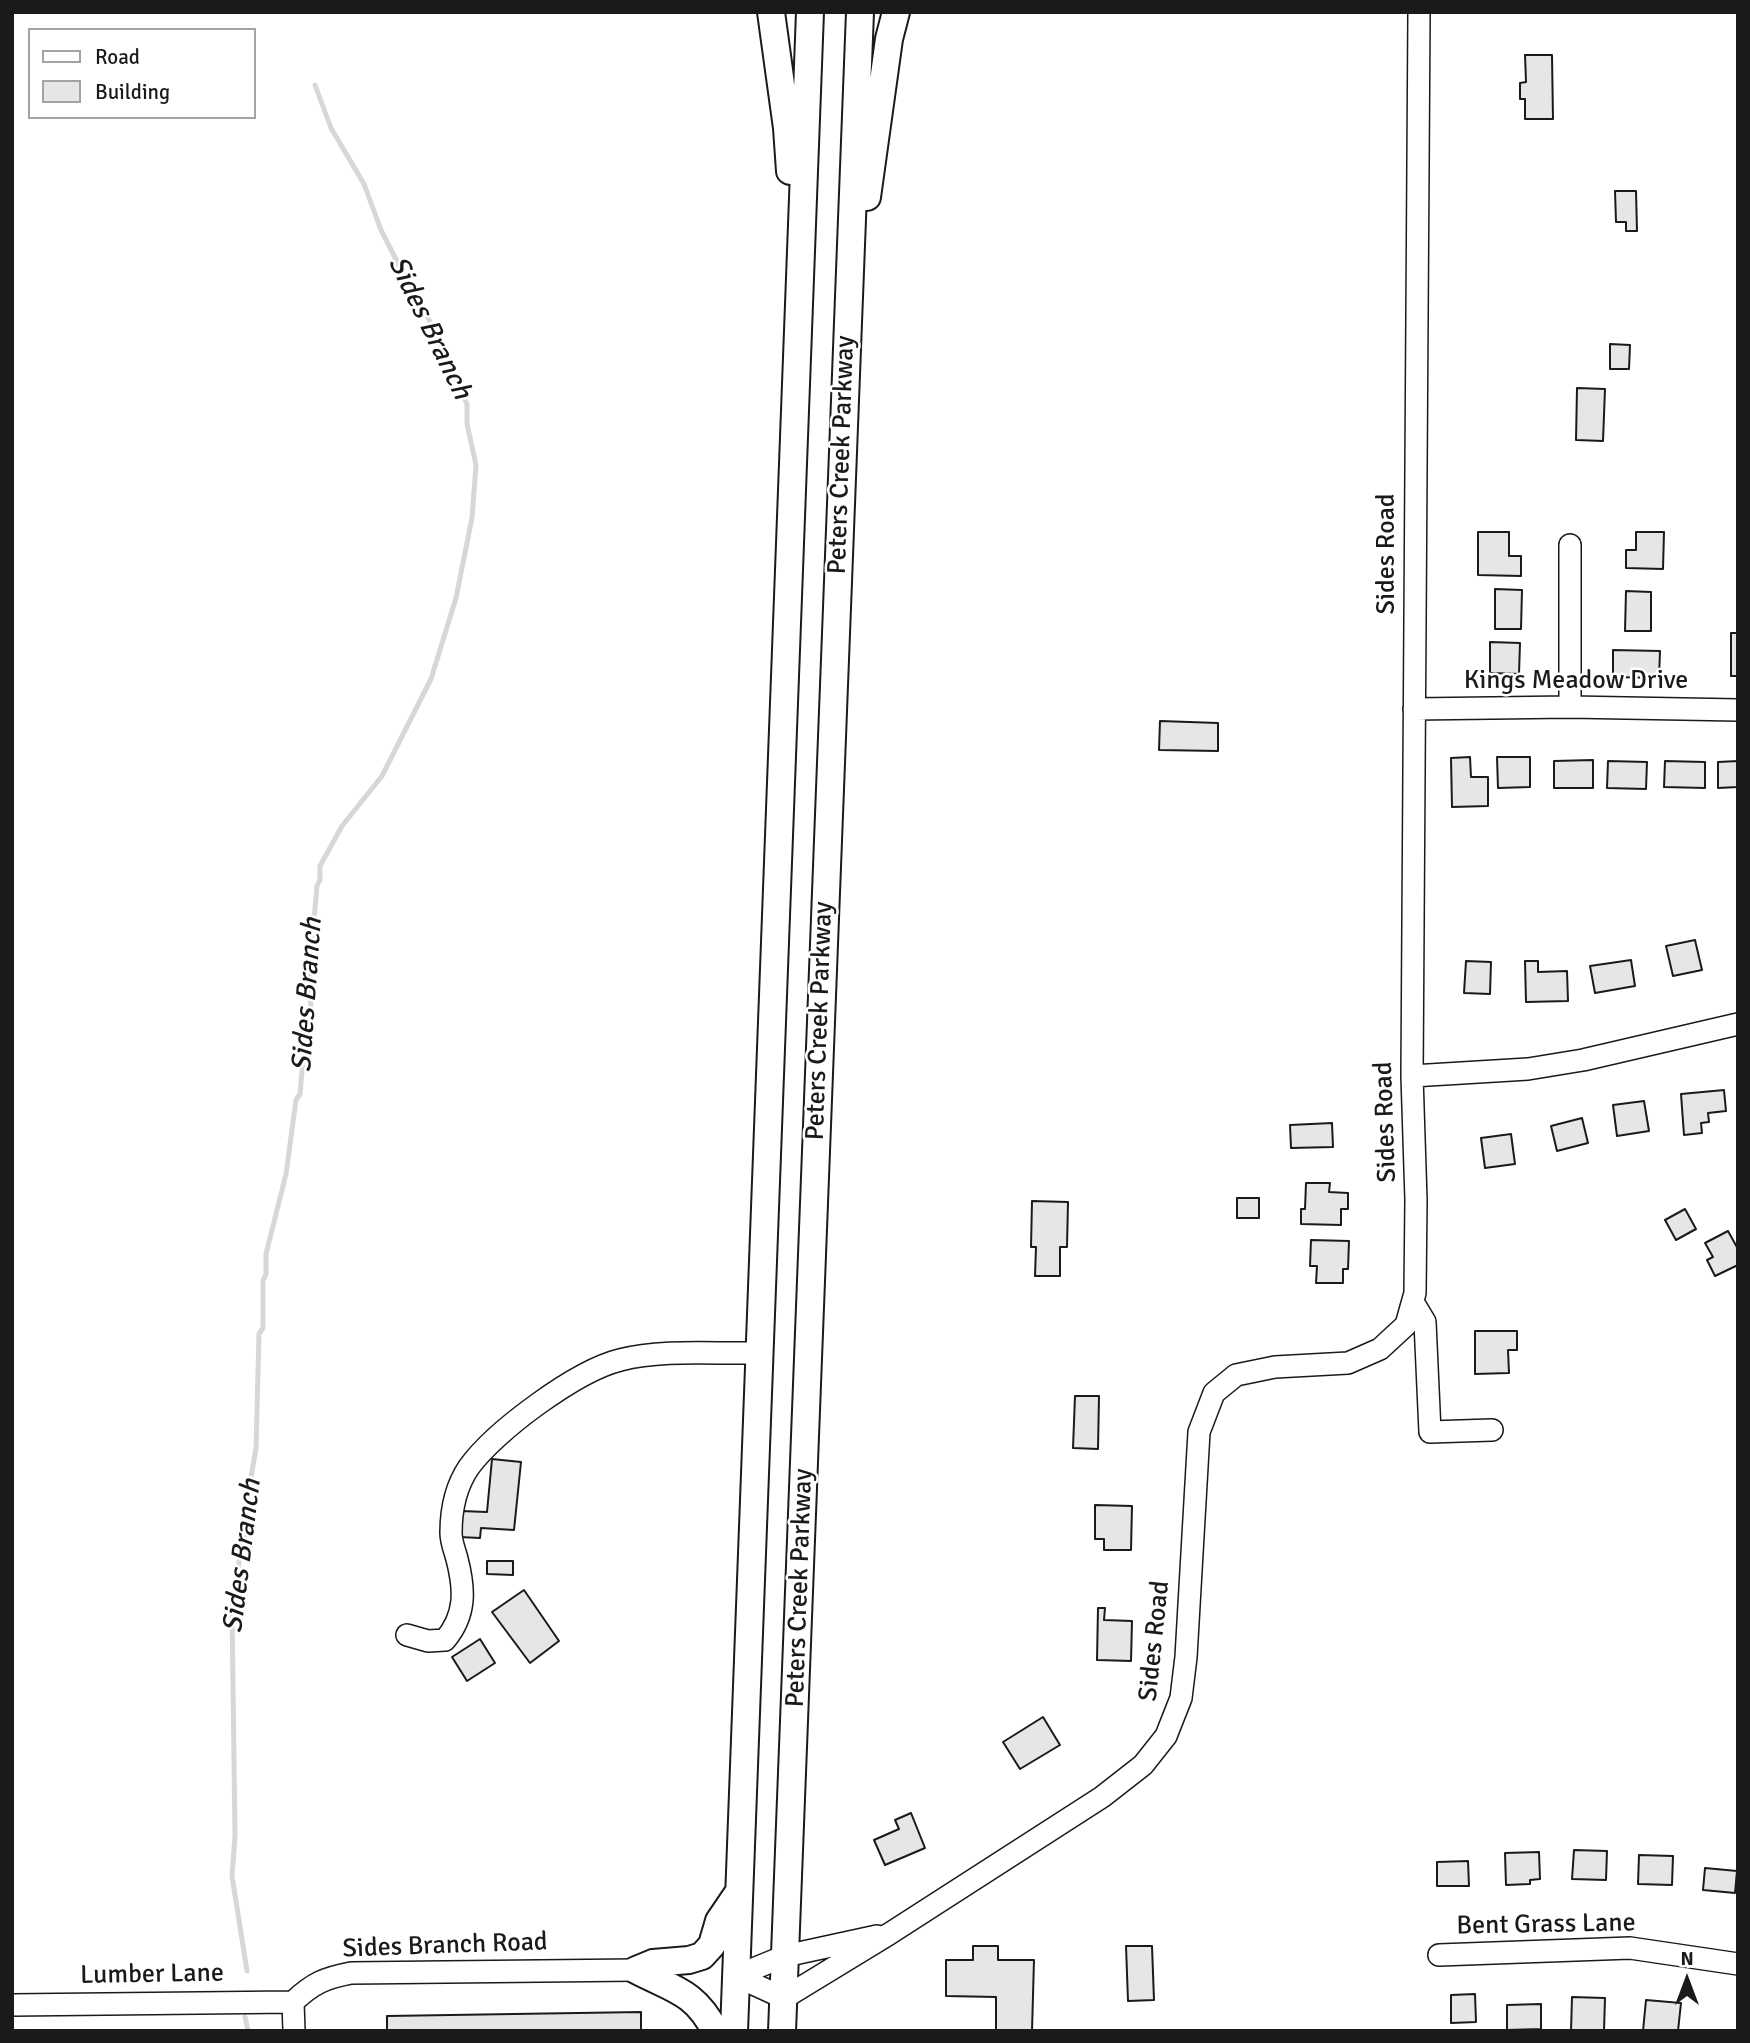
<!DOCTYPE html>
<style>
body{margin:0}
#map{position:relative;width:1750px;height:2043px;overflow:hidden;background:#fff;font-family:Signika,sans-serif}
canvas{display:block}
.frame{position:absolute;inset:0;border:14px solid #1a1a1a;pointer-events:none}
.legend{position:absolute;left:28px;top:28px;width:228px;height:91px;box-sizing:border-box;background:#fff;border:2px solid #a3a3a3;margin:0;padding:9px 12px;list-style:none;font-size:21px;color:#1a1a1a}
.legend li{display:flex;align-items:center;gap:14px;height:35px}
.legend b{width:35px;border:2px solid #a3a3a3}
.north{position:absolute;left:1652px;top:1945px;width:70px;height:70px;-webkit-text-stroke:5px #fff;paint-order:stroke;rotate:0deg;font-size:19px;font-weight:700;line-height:28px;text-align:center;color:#1a1a1a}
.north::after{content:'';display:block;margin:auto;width:24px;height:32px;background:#1a1a1a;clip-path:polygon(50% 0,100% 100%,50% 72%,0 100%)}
</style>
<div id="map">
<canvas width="1750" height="2043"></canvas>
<div class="frame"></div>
<ul class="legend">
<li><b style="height:9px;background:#fff"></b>Road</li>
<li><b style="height:19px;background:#e6e6e6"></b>Building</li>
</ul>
<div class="north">N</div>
</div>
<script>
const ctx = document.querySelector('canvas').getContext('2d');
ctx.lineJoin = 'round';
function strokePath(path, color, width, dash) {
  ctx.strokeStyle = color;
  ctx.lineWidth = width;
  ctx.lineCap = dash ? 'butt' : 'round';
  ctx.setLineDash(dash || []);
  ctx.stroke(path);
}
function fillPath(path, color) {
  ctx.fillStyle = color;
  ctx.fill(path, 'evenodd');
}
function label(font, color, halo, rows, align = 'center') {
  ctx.font = font + ' Signika,sans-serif';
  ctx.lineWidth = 5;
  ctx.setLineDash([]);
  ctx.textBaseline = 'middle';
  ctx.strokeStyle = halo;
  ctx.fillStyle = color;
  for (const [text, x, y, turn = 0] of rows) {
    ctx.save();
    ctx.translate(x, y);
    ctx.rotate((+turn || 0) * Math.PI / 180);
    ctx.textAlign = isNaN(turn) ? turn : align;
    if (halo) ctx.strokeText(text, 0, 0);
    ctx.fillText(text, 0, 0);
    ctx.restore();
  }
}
strokePath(new Path2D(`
 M247,1971L232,1876L235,1836L232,1609L242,1542L246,1535L247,1501L256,1448L259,1334L263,1328V1281L266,1274V1254L286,1174L296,1100L300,1094L303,1060L311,1027L310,966L317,886L320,880V866L342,826L382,776L431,679L456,598L472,518L476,465L467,424V404L416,291L406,279L381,230L364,184L331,128L315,85
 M245,2017L248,2031`), '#d7d7d7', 5);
const building = new Path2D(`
 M1525,55H1552L1553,119H1525V99H1520V83L1526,82Z
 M1615,191H1636L1637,231H1626V222H1616Z
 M1610,344L1630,345L1629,369H1610Z
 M1577,388L1605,389L1603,441L1576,440Z
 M1478,532H1509V556H1521V576L1478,575Z
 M1636,532H1664L1663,569L1626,568V550H1636Z
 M1495,589L1522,590L1521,629H1495Z
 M1626,591L1651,592V631H1625Z
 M1731,633H1738V676H1731Z
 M1490,642L1520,643L1519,674L1490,673Z
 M1613,650L1660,651L1659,678L1613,677Z
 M1160,721L1218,723V751L1159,750Z
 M1470,757L1471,777H1488V806L1452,807L1451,758Z
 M1497,757H1530V787L1498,788Z
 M1593,760V788H1554V761Z
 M1608,761L1647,762L1646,789L1607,788Z
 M1665,761L1705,762V788L1664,787Z
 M1738,761V787L1718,788V762Z
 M1695,940L1702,970L1673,976L1666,946Z
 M1631,960L1635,986L1595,993L1590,966Z
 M1466,961L1491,962L1490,994L1464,993Z
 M1525,961H1538V972L1567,971L1568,1001L1526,1002Z
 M1724,1090L1726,1111L1708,1113L1709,1122L1701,1123L1702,1133L1684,1135L1681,1094Z
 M1644,1101L1649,1131L1617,1136L1613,1105Z
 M1582,1118L1588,1143L1557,1151L1551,1126Z
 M1332,1123L1333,1147L1291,1148L1290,1125Z
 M1511,1134L1515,1164L1485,1168L1481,1138Z
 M1306,1183H1330L1329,1192L1348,1193V1209H1341V1225L1301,1224V1209H1305Z
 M1237,1198H1259V1218H1237Z
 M1032,1201L1068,1202L1067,1247H1060V1276H1035L1036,1247H1031Z
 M1685,1209L1696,1229L1676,1240L1665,1220Z
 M1728,1231L1738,1249V1265L1715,1276L1707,1260L1713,1257L1705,1243Z
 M1311,1240L1349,1241L1348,1269H1343V1283H1316L1317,1266H1310Z
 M1475,1331H1517V1350H1508L1509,1373L1475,1374Z
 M1075,1396H1099L1098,1449L1073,1448Z
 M492,1459L521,1462L514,1530L481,1528L480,1538L459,1537L461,1511L487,1512Z
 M1095,1505L1132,1506L1131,1550H1104V1539H1095Z
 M487,1561H513V1575L487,1574Z
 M524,1590L559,1641L530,1663L492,1612Z
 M1098,1608H1105L1104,1620L1132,1621L1131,1661L1097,1660Z
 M480,1639L495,1663L467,1681L452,1657Z
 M1043,1717L1060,1745L1020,1769L1003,1742Z
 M911,1813L925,1848L885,1865L874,1840L899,1829L895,1820Z
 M1574,1850L1607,1851L1606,1880L1572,1879Z
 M1539,1852L1540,1879L1530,1880V1884L1506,1885L1505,1853Z
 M1639,1855L1673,1856L1672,1885L1638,1884Z
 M1468,1861L1469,1886H1437V1862Z
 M1705,1868L1737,1871L1735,1893L1703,1890Z
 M973,1946H998V1960H1034L1032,2031H996V1997L946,1996V1960H973Z
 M1126,1946H1152L1154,2000L1128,2001Z
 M1475,1994L1476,2022L1451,2023V1995Z
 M1572,1997L1605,1998L1604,2031H1571Z
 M1646,2000L1681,2003L1678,2031H1643Z
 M1541,2004V2029L1507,2030V2005Z
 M641,2012V2031H387V2016Z`);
fillPath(building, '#e6e6e6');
strokePath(building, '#1a1a1a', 2);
const minor = new Path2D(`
 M1570,707V545
 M1414,709L1570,707L1738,710
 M1412,1076L1528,1069L1583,1060L1738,1024
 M1413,1302L1425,1322L1430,1432L1492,1430
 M407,1635L428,1641L445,1640C466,1615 465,1590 457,1559C455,1551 451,1542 451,1533C451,1511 456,1486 469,1467C495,1431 576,1371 620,1360C663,1349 713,1354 758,1353
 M1439,1955L1630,1948L1738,1964
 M736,1976L784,1998L889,1934L1102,1797L1143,1765L1166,1736L1181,1698L1186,1657L1199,1432L1214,1393L1236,1375L1275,1367L1348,1363L1380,1349L1406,1325L1415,1293L1416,1200L1412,1076L1419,12
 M736,1976L785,1956L877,1936
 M12,2005L293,2002
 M294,2031L293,2002C313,1983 325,1978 351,1973L636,1970`);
const major = new Path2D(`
 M771,12L787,128L790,171
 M867,197L889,39L896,12
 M636,1970L653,1963L689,1960L702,1956L712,1945L719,1921L738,1893
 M636,1970C672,1989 695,1991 715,2031
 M734,2031L810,12
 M782,2031L860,12`);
strokePath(minor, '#1a1a1a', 24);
strokePath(major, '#1a1a1a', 30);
strokePath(minor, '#fff', 21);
strokePath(major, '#fff', 26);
label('26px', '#1a1a1a', '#fff', [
 ["Peters Creek Parkway",842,455,-88],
 ["Sides Road",1387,554,-90],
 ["Kings Meadow Drive",1576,681],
 ["Peters Creek Parkway",820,1021,-88],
 ["Sides Road",1386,1122,-92],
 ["Peters Creek Parkway",800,1588,-88],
 ["Sides Road",1155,1641,-84],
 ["Bent Grass Lane",1546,1925,-1],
 ["Sides Branch Road",445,1946,-2],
 ["Lumber Lane",152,1975,-1]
]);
label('italic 28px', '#1a1a1a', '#fff', [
 ["Sides Branch",429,328,64],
 ["Sides Branch",308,995,-86],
 ["Sides Branch",243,1556,-83]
]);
</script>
